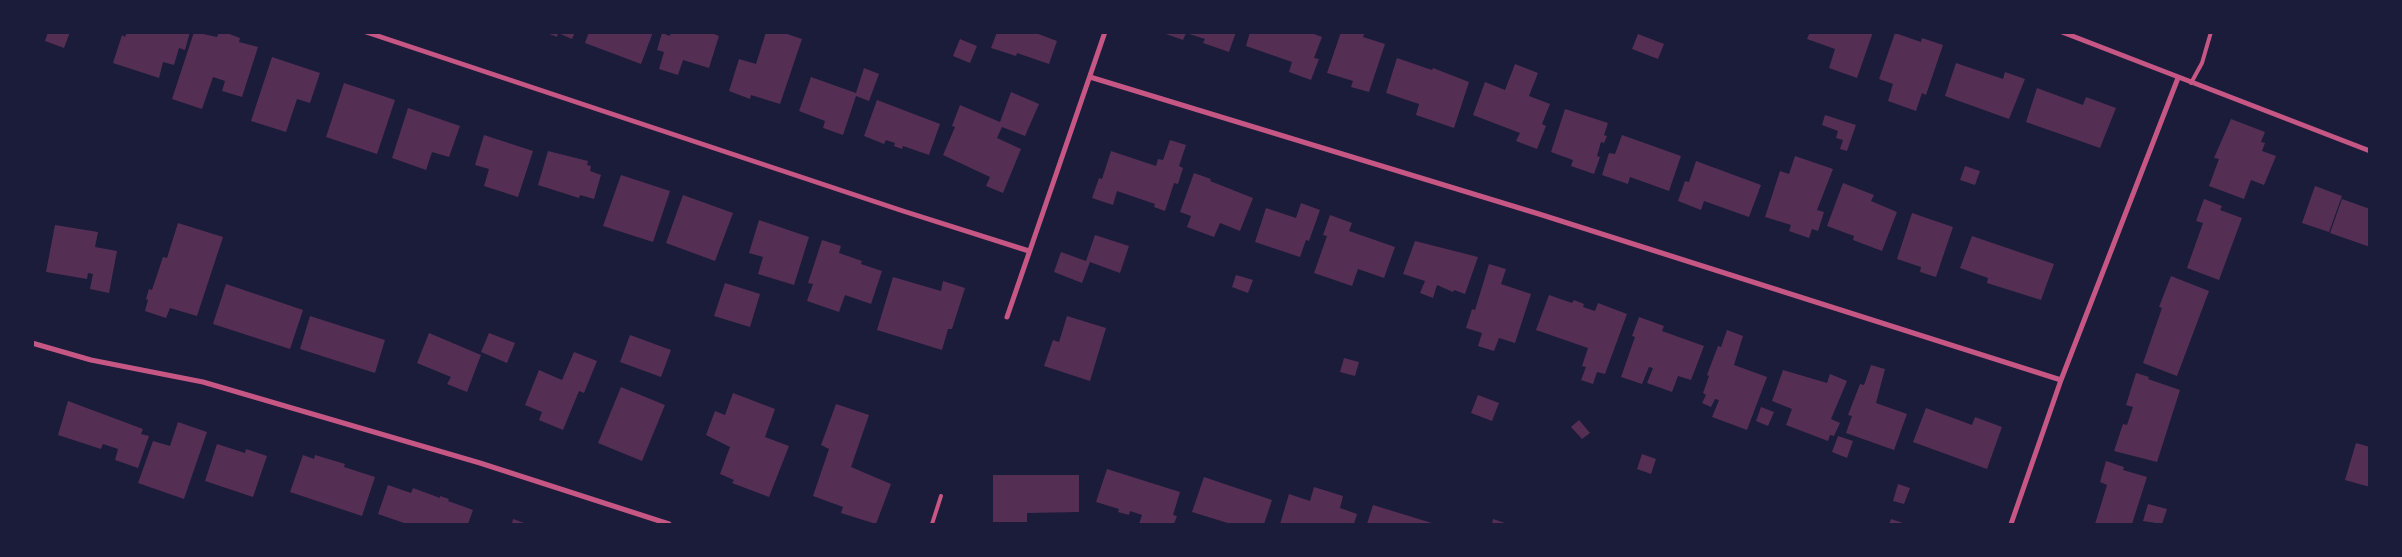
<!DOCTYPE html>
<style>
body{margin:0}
#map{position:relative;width:2402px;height:557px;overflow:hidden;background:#1b1b3a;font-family:Signika,sans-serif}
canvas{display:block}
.frame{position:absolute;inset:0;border:34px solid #1b1b3a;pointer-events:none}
</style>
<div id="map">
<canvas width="2402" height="557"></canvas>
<div class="frame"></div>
</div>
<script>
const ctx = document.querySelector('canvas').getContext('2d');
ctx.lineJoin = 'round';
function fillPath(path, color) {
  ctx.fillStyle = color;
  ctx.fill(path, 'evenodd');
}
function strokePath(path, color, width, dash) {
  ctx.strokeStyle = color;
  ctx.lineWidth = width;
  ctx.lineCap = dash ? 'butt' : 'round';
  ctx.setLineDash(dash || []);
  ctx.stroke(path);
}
fillPath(new Path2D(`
 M48,32H70L64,48L45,41Z
 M127,32H190L185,50L179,48L174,65L163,62L159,78L113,63L122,35L125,37Z
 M194,32L217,37L219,32H224L240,38L239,42L258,47L242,97L222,91L225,81L213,77L202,109L172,99Z
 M559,32H575L572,39L558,33L557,37L547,33Z
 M589,32H653L641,64L585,43Z
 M671,32H709L719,36L709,68L683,60L678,75L659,69L664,52L657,50L662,33L670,36Z
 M766,32H781L802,39L780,104L751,95L750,99L729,91L739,59L756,64Z
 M997,32H1033L1057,41L1049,64L1017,53L1016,56L991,48Z
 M1186,32H1236L1229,52L1203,43L1205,39L1186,33L1183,40L1163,33Z
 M1250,32H1309L1322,37L1314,58L1319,59L1311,80L1289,72L1292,62L1246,46Z
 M1341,32H1365L1363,37L1385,44L1369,92L1351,87L1353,81L1327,73Z
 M1810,32H1873L1857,78L1829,68L1835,49L1807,39Z
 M1895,33L1921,42L1922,38L1943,45L1926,95L1922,93L1916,111L1888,101L1893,84L1879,79Z
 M1638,34L1664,44L1658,59L1632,49Z
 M960,39L977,46L970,63L953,56Z
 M272,57L320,73L310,103L297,99L286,132L251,121Z
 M1397,58L1432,70L1433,68L1469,82L1454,128L1416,115L1419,104L1386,93Z
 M1956,63L2003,79L2005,72L2025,79L2009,119L1945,96Z
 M1515,64L1538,73L1529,96L1550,104L1542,124L1546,126L1537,149L1516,141L1520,133L1473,115L1485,82L1505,90Z
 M864,68L879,74L869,101L856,96L843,135L823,128L825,121L799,111L811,77L856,93Z
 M344,83L395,100L377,154L326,137Z
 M2037,88L2083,105L2086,97L2116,108L2100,148L2026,122Z
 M1011,92L1039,104L1025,136L1002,127L997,138L1021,149L1003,193L986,186L990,177L943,155L955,127L952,126L960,105L1000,122Z
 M877,100L940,124L929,155L903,146L902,149L894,146L895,143L886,140L884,144L864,136Z
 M408,108L460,126L449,157L432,152L426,170L392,158Z
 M1565,109L1608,123L1604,135L1607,136L1604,143L1601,142L1597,156L1600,157L1594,174L1571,166L1573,160L1551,152Z
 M1825,115L1856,125L1847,151L1840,149L1843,140L1836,138L1838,131L1822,125Z
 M2231,119L2265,132L2261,142L2265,143L2262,151L2276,156L2264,185L2251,180L2244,199L2209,186L2219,159L2214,158Z
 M484,135L533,151L518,197L484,186L489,169L475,165Z
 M1622,135L1681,156L1669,191L1630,177L1628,184L1602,175L1609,153L1615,154Z
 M1170,140L1186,145L1179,166L1183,168L1178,184L1174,183L1165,211L1154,207L1155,204L1117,191L1113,205L1092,198L1099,178L1102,179L1111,151L1156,166L1158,159L1163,160Z
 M548,151L588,161L587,165L591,166L590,171L601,175L594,199L580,195L579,198L538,185Z
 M1795,156L1833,169L1817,210L1824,212L1818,231L1812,229L1809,238L1789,231L1791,225L1765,217L1780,171L1789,174Z
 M1696,161L1761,185L1749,217L1704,201L1701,210L1678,201L1685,181L1689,182Z
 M1965,166L1980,171L1975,185L1960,180Z
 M1194,173L1211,179L1210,181L1253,198L1240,231L1220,223L1214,237L1187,227L1191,216L1180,212Z
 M621,175L670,191L653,242L603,226Z
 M1843,183L1874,195L1871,201L1897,212L1882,251L1853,240L1854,236L1827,226Z
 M2315,186L2342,196L2329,232L2302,223Z
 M683,195L733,213L715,261L666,243Z
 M2204,199L2222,206L2220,210L2242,218L2219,280L2187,268L2203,223L2196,221Z
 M2342,199L2370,209V247L2330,233Z
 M1301,203L1320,210L1309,241L1306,240L1300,257L1255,242L1266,208L1296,218Z
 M1912,213L1953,227L1936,277L1920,272L1921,267L1897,259Z
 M1330,215L1352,223L1349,231L1395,247L1384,278L1358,269L1352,286L1314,273L1327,236L1323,235Z
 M759,220L809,237L794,285L758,274L763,257L749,253Z
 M178,223L223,237L197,316L170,308L166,318L145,311L148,300L146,299L149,289L152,290L163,257L167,258Z
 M55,225L98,232L95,247L117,251L109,293L90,289L93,274L88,273L87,279L46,272Z
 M1095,235L1129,246L1120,273L1090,262L1082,283L1054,272L1061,252L1086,261Z
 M1972,236L2054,264L2041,300L1987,283L1988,278L1960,268Z
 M822,240L841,246L839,253L862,261L861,264L882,271L871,304L845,295L839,312L807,301L813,284L808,283Z
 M1415,241L1478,257L1465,294L1454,290L1453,292L1437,285L1433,298L1420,293L1425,281L1403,274Z
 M1489,264L1506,269L1501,284L1531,294L1515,343L1499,338L1494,351L1478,346L1482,333L1466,328L1472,309L1475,310Z
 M1236,275L1253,280L1248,293L1232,287Z
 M2171,276L2209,291L2177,376L2143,363L2162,308L2159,307Z
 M893,277L941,291L943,281L965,288L952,329H948L942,350L877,330Z
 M725,283L760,294L750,327L714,316Z
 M226,284L303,310L290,349L213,324Z
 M1549,295L1572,303L1574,300L1584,304L1583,307L1595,311L1598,303L1627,314L1605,374L1597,372L1593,384L1581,380L1586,367L1582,366L1588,348L1536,330Z
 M310,316L385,340L375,373L300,349Z
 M1067,316L1106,328L1090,381L1044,366L1053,340L1059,342Z
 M1639,317L1664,326L1662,331L1704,346L1691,380L1678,376L1672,392L1647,383L1653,368L1649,367L1642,384L1621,377L1635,337L1632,336Z
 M1727,330L1743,336L1734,365L1767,377L1747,430L1712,417L1719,400L1715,399L1711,407L1702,403L1706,395L1703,393L1709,376L1707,375L1718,346L1721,347Z
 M429,333L481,355L467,392L447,384L451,377L417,363Z
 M489,333L515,343L507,363L481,352Z
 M630,335L671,350L661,377L620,362Z
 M574,352L597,361L584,393L579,391L563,430L539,420L542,412L525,405L539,370L562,380Z
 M1344,358L1359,362L1355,376L1340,372Z
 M1871,365L1885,369L1876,403L1907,414L1894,450L1846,433L1852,416L1848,415L1860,384L1864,385Z
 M1783,370L1827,383L1830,374L1847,381L1831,419L1840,423L1834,436L1830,435L1828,441L1786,425L1792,409L1772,401Z
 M2136,373L2149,377L2148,379L2180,390L2157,462L2114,451L2123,424L2127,425L2133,407L2126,405Z
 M621,387L665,405L642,461L598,443Z
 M733,393L775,409L765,437L789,446L769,497L732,483L734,480L720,474L730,447L706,435L715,411L725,415Z
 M1478,395L1499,403L1492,421L1471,413Z
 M68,401L143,429L141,434L149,436L138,468L115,460L118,449L103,444L101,449L58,435Z
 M836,404L869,415L851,467L891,484L876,524L841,513L843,507L813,496L829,449L821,445Z
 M1761,407L1774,412L1768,426L1756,421Z
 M1926,408L1972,425L1975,417L2002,427L1987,469L1913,442Z
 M1579,420L1590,433L1582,439L1571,427Z
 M178,422L207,432L184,499L138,483L153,441L170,446Z
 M1838,436L1853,441L1847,458L1832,452Z
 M2356,443L2370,447V487L2345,480Z
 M217,444L245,453L246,449L267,456L253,497L205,481Z
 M1642,454L1656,459L1651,474L1637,469Z
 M303,455L314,459L315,455L345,464L344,467L375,477L362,516L290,492Z
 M2106,461L2124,467L2123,470L2147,477L2132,524H2095L2107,485L2100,482Z
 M1107,469L1180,492L1173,515L1177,516L1174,524H1139L1142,515L1130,511L1129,515L1118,512L1119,509L1096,502Z
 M993,475H1079V512L1027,513V522H993Z
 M1204,477L1272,500L1264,524H1231L1192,512Z
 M1898,484L1910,488L1904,504L1893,501Z
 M388,485L411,493L413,488L440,498V496L449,499L448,501L473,510L468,524H407L378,514Z
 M1314,487L1343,496L1340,508L1357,514L1354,524H1280L1289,494L1310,501Z
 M2148,504L2167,509L2162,524L2143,521Z
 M1373,505L1435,524H1367Z
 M513,519L527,524H512Z
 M1493,519L1508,524H1492Z
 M1891,519L1906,524H1889Z`), '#542f53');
strokePath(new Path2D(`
 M2191,83L2202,63L2211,32
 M932,524L941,496`), '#c65784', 4);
strokePath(new Path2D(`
 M366,32L903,211L1029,251
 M2062,32L2370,151
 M1090,77L1539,214L2061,380
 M1007,317L1105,32
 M32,343L91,360L203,382L480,463L669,524
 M2011,524L2061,380L2178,78`), '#c65784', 5);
</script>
